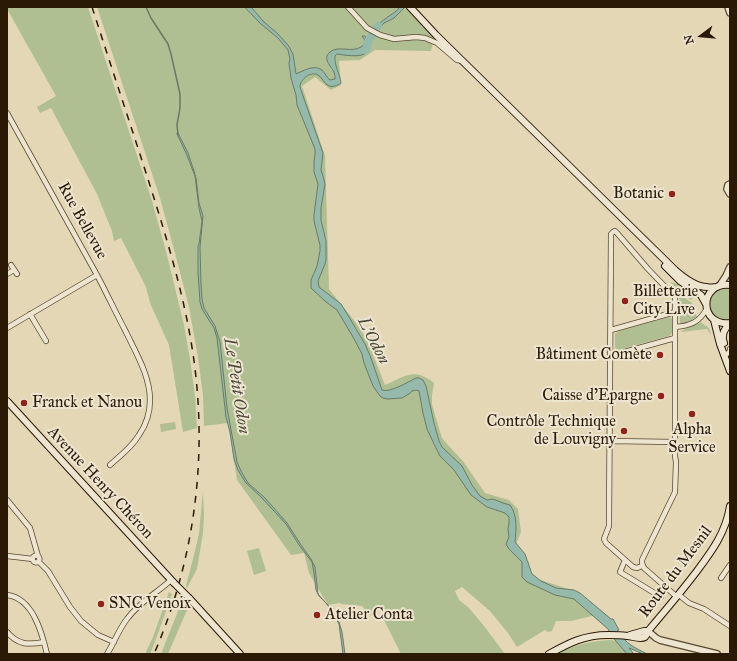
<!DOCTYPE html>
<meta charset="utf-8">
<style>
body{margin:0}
#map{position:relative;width:737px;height:661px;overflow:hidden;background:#e4d7b6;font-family:"IM FELL Great Primer",serif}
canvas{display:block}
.frame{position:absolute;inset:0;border:8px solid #2a1905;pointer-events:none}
.north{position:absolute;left:681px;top:16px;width:40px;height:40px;-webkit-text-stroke:3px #ede5d0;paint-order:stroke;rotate:254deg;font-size:11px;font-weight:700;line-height:16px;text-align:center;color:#2a1905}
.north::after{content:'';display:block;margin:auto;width:14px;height:18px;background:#2a1905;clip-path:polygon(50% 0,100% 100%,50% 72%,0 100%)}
</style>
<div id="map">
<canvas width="737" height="661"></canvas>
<div class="frame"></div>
<div class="north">N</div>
</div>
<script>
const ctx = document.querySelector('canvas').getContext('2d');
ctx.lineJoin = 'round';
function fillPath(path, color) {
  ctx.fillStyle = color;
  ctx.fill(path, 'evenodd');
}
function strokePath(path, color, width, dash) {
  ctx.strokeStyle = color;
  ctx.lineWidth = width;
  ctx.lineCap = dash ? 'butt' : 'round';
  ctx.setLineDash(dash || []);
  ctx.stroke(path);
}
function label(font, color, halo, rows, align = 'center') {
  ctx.font = font + ' "IM FELL Great Primer",serif';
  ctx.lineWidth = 4;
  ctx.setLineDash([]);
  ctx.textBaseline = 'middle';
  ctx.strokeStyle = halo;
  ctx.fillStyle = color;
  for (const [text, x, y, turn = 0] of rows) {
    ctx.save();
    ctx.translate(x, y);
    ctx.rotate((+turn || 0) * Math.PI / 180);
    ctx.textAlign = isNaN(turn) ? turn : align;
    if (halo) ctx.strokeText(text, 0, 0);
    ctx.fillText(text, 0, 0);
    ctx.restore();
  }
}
fillPath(new Path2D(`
 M7,7H88L152,201L167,255L184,325L190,359L195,396L197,428L183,432L169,345L150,303L146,287L121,238L114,241L112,231L97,194L51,108L40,113L37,107L56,96L7,9Z
 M97,7H405L434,37L431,51L375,50L360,60L339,61L341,85L331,90L315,77L302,86L325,156L329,289L361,329L372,352L385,385C406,376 414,367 434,383L432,395V404L435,415L442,438L448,445L463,461L485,493L509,500L518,509L521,532L515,547L529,563V576L574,591L596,615L571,621H556L552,631L548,632L545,630L517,647L508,633L490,611L462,587L455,591L459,600L469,608L484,626L505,654H401L383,618L386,609L377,610L372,615H370L362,606L341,604L340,603L328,605L309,573L304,553L291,555L237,480L228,423L204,426L203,396L198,357L189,307L175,253L160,198Z
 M670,282L678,284L694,296L691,300L678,290Z
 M723,288H730V320C727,320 723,320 720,319C709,316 707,300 715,292C717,290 720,289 723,288Z
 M681,295L696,306V315L697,317L690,321L680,324L679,296Z
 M669,317L672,319V333L669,336L618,350L615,348V334L619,331Z
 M700,322L709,328L711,335L707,329L681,332L683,330Z
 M175,422L176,429L161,432L160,424Z
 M203,491L204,516L203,533L197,569L187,588L186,586L195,551L199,533Z
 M259,548L266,571L254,575L247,551Z
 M169,592L172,594L155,642L150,654H145L153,637Z
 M180,606L187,610L168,654H161Z
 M610,640L616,641L627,654H557L567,649H568C582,643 595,641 610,640Z`), '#b0bf91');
const water = new Path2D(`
 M245,7H251L264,22L277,33L288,45L293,54L296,74C303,71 314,64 322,70C325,73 327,78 330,80L335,79C335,76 335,75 334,72C331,66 322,59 330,52C338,45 352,53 361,47C362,47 365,43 366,42L362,36H365L370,45C369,48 369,51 366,53C360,58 344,55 337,54L335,56C334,65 340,74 341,83C337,86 333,87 329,86C324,84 323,78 318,75C311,71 300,79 300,87C300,88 302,92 302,93L323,153L321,170L323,176L325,184L321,208V220L326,241V260L325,264L318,281L319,287L341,304L349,317L365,344L371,358L382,390C390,393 408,382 416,378H419L423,380L426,386L434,423L439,441L442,447L462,466L472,485L480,496L487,500L493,499L503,503L510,505C518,516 516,530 515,542L525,554L532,574L541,581L556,588L574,590L580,593L611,619H613L619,630L617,631C628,645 632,646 647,654H643L629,648L634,654H627L609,633V630L574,599L555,595L527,582L522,577V562L509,549L506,544L509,537L508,529L509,523V517L505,513L487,507L471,495L454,470L440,456L435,446L427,429L423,413L419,391L416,390L412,391L409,394L402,398L387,399L383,398L380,396L373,386L364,363L362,354L353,337L337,310L326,302L311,288V280L317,266L320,251V245L314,221V215L318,184L314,172V162L315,154V149L297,105L296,95L293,85L291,78L289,63L290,59L288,50L278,38L261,24Z
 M400,7H405L394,18L384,23L377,31L375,30C381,18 392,17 400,7Z
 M178,133L188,153L194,171L196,178L199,203L203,216L200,247L201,284L202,299L204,308L215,326L220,342L227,408L237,462L241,471L248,483L265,498L287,523L301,545L311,559L315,567L318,594L332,610L339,622L342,632L345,654H343L339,624L333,613L327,604L319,596L316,590L314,573L312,562L299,545L286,524L261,497L246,483L238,470L234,459L230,432L226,417L217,338L214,328L202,309L200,302L198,271V246L199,244L202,221L199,208L195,176L186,153L178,136L177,134Z`);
fillPath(water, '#95baab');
strokePath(water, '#6a7a69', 1);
strokePath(new Path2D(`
 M146,7L151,18L168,44L171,54L180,94V108L177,125L178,135`), '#6a7a69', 1.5);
strokePath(new Path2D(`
 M365,50C368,48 368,46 367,43L378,26`), '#95baab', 8);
const minor = new Path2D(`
 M348,7L367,28L380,35L394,39L416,37L425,38L437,43L457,60L463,61
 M7,113L97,275L7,328
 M11,265L17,274
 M7,274L14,270
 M97,275C107,294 116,313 126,332C136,353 150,376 150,400C150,412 146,425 139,435C132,447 120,456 110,465
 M30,314L46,341
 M675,327C690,326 700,322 707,308
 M611,330L675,312
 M724,355L727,354L730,351V349
 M610,356L675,338
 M610,441L675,442
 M7,500L30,528L38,556
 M32.5 559a3.5 3.5 0 1 1 7 0a3.5 3.5 0 1 1-7 0Z
 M7,556L33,559
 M625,560L620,572L661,597
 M39,562L48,571L70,607L81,621L98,635L114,642
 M642,566L637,568L633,567L606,543L604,539L609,526V522L611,234L613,232L615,231L617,233L648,269L675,297V456L676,462L675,492L642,560V563L644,568L677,597
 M721,578L730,565
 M7,595C33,598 42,633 47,654
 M679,595L689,603L704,609L730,626
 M7,632C18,645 28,645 44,642
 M107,654C114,643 119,629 127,619C139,602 157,593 171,580`);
const tertiary = new Path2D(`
 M728,7L730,13
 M730,184L728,185L727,189L730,194
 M720,285L726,276L730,267
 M648,631L656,638L660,640L717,654`);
const secondary = new Path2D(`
 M410,7L436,35L675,270C683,277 695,287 707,287C710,288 714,287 717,287
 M665,266L680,281L701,295L706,304
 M730,285C698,282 699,327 730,323
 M714,320L720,344L730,371
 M724,343C721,335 724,330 729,324
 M7,401L174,583
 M189,598L240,654
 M630,635L644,631H648
 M549,654C569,643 584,635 608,635C614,635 621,635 627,636C632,636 640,640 645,637C647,635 647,633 648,631C665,611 681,592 697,571C712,551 726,532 730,506`);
strokePath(minor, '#584831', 6);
strokePath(tertiary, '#584831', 8);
strokePath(secondary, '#2a1905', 8);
strokePath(minor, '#ede5d0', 4.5);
strokePath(tertiary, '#ede5d0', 5.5);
strokePath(secondary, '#ede5d0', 6);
strokePath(new Path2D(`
 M92,7C110,63 129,120 147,176C169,245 191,316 197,388C205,479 190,571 154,654`), '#2a1905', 1.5, [7, 7]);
const secondaryBridge = new Path2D(`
 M174,583L189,598`);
strokePath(secondaryBridge, '#2a1905', 8, []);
strokePath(secondaryBridge, '#ede5d0', 6);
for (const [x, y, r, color] of [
 [672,194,4,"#8f2418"],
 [625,301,4,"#8f2418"],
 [660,355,4,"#8f2418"],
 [661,396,4,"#8f2418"],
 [24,403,4,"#8f2418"],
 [692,414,4,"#8f2418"],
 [624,431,4,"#8f2418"],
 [101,604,4,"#8f2418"],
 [317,615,4,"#8f2418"]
]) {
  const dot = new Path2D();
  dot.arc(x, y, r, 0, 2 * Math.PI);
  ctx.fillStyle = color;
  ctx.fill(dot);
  strokePath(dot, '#ede5d0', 1.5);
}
label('16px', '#2a1905', '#ede5d0', [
 ["Botanic",664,194],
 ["Billetterie",633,292,"left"],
 ["City Live",633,310,"left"],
 ["Bâtiment Comète",652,355],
 ["Caisse d'Epargne",653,396],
 ["Franck et Nanou",32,403,"left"],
 ["Contrôle Technique",616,422],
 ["de Louvigny",616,440],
 ["Alpha",692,430,"center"],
 ["Service",692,448,"center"],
 ["SNC Venoix",109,604,"left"],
 ["Atelier Conta",325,615,"left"]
], 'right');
label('16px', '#2a1905', '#ede5d0', [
 ["Rue Bellevue",82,221,61],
 ["Avenue Henry Chéron",100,483,47],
 ["Route du Mesnil",676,572,-53]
]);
label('italic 17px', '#4a4937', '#ede5d0', [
 ["L'Odon",373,341,63],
 ["Le Petit Odon",236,386,81]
]);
</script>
